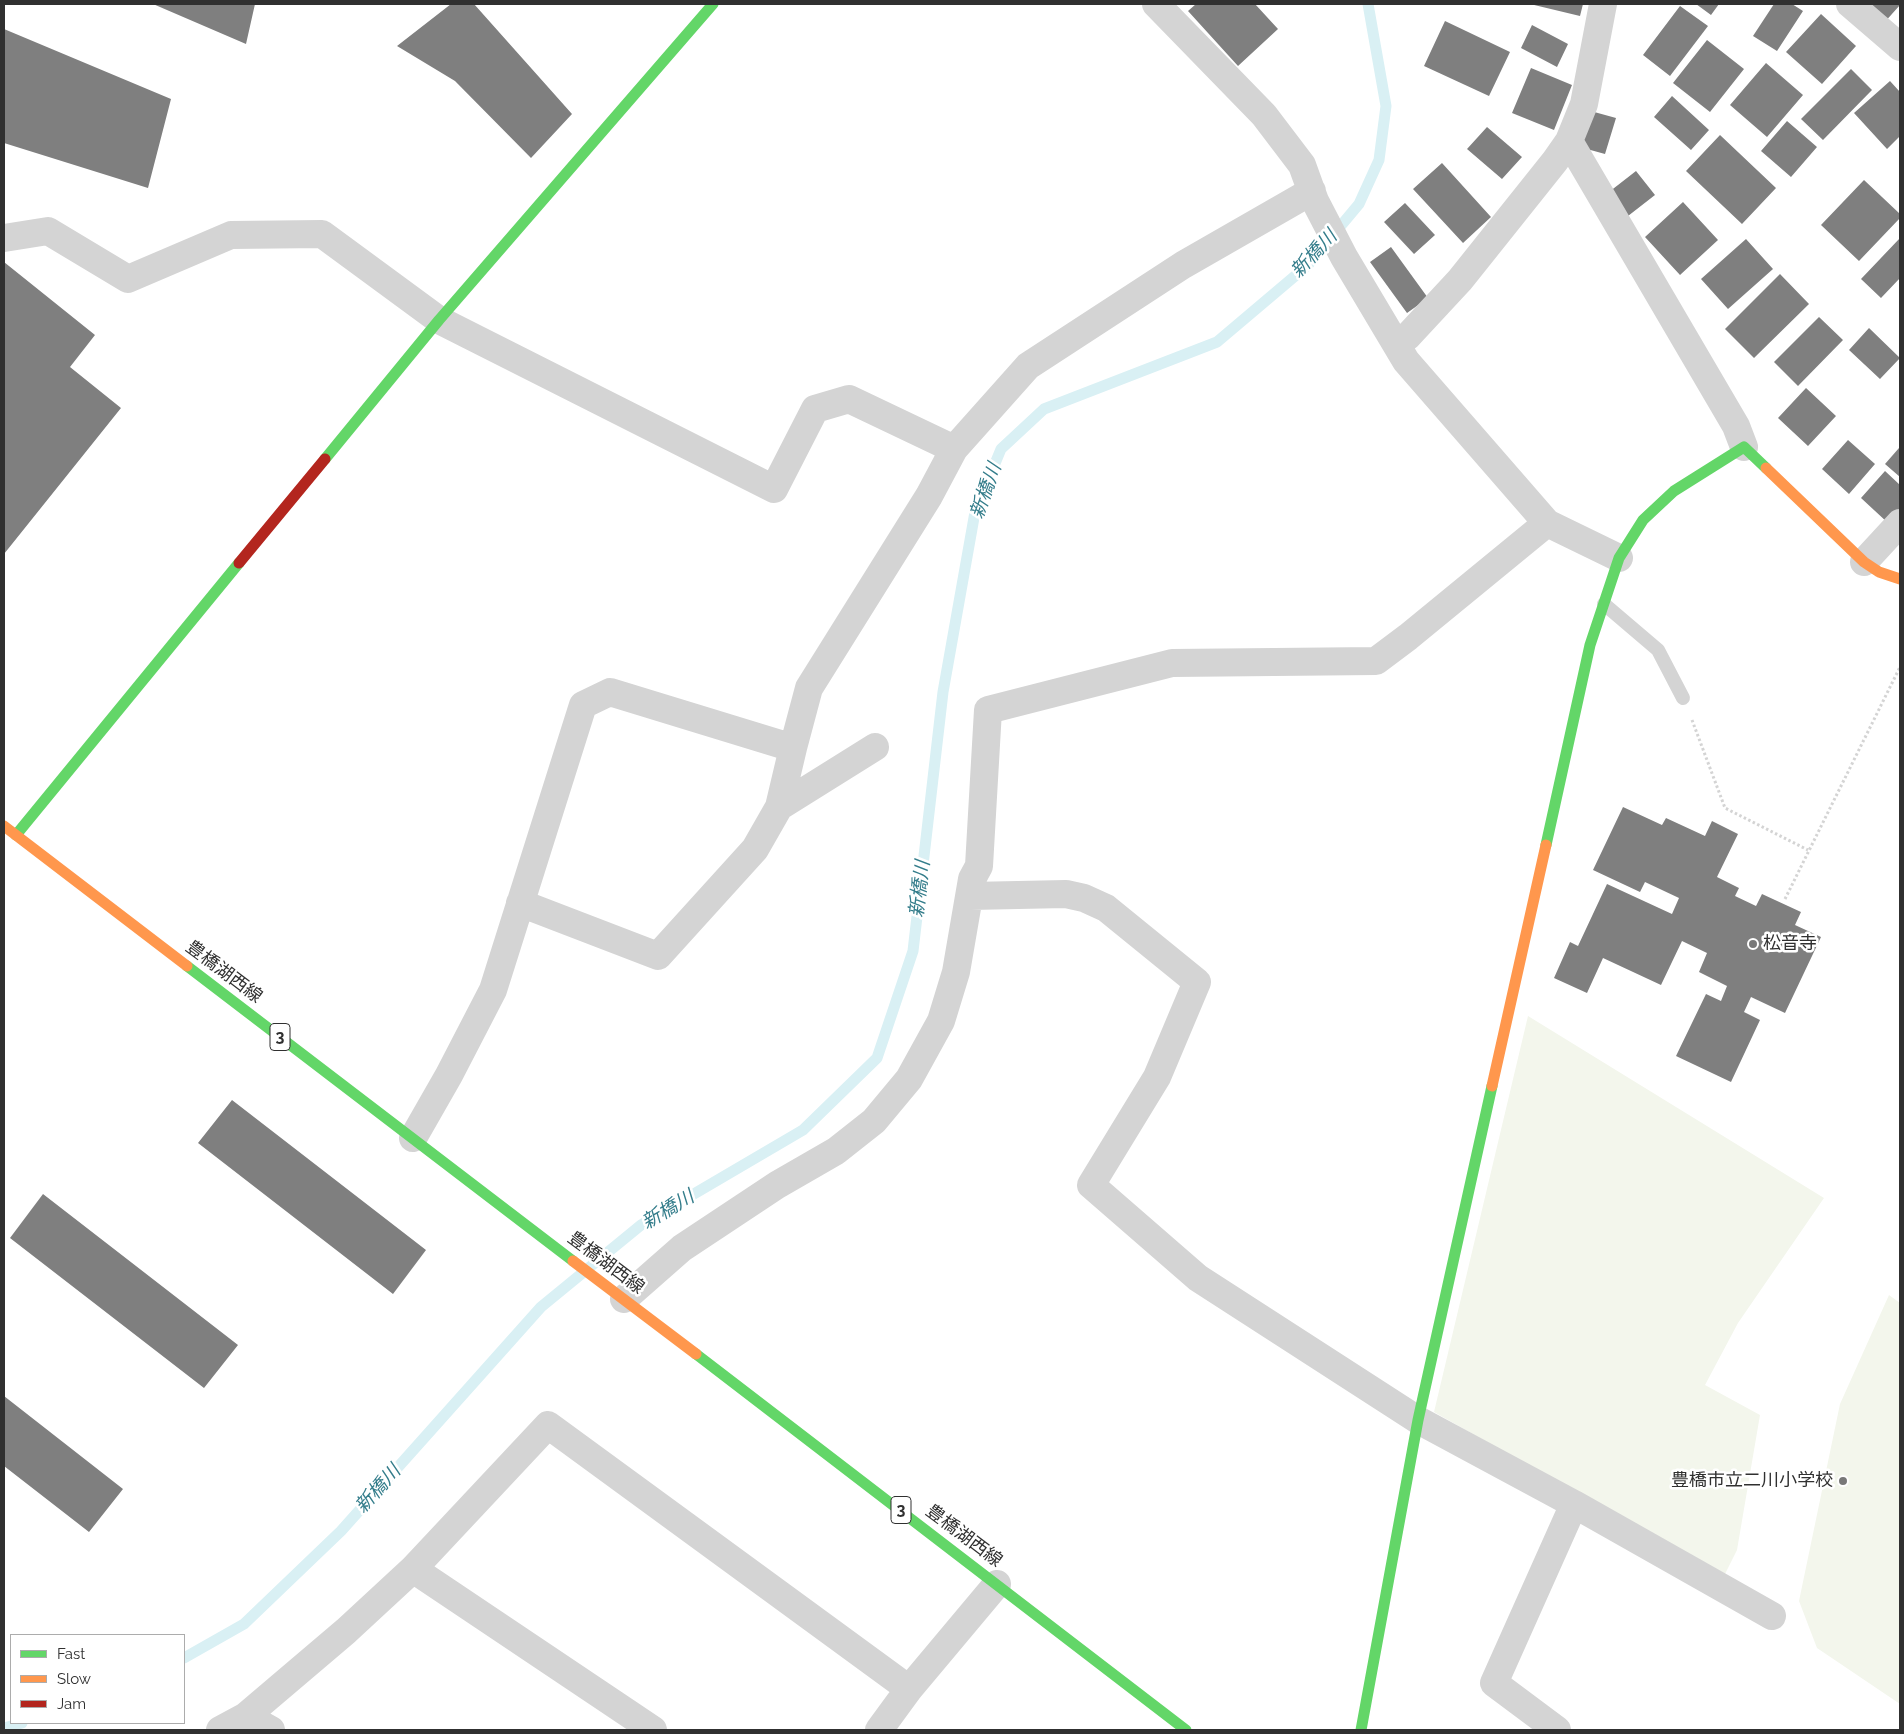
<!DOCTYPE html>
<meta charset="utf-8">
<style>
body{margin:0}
#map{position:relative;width:1904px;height:1734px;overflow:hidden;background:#fff;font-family:Raleway,sans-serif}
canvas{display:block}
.frame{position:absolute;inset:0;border:5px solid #303030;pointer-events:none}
.legend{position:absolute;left:10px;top:1634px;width:175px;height:90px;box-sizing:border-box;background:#fff;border:1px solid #acacac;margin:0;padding:6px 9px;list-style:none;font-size:15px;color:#303030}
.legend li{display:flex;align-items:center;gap:10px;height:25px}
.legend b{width:25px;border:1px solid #acacac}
</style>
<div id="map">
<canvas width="1904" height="1734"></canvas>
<div class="frame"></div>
<ul class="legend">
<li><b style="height:6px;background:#63d668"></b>Fast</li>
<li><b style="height:6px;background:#ff974d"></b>Slow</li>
<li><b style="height:6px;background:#b3261e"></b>Jam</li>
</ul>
</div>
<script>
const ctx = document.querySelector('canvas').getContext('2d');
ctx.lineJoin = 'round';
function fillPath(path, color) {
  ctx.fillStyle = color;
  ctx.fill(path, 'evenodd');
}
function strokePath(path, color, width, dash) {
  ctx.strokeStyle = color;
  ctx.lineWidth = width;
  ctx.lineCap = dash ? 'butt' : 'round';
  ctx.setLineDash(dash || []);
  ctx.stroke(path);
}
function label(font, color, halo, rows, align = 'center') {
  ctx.font = font + ' Raleway,"Noto Sans JP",sans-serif';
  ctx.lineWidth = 5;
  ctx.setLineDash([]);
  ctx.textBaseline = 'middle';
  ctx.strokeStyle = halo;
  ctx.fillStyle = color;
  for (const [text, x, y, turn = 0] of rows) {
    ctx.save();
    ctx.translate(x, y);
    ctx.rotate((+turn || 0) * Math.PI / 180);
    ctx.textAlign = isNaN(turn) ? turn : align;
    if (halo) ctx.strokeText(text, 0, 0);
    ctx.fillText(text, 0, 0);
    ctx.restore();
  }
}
fillPath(new Path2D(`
 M1528,1016L1824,1198L1738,1323L1705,1385L1760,1415L1737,1550L1724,1576L1434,1412Z
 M1889,1295L1900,1303V1704L1817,1648L1799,1601L1840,1404Z`), '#f3f6ec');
strokePath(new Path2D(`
 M184,1658L244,1624L341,1531L541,1307L641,1225L803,1130L877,1058L913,951L943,692L975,512L1001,449L1044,409L1217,342L1308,265L1359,204L1379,160L1386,106L1368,4
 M4,1728L22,1723`), '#d9f0f4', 11);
fillPath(new Path2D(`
 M153,4H255L246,44Z
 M451,4H474L572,114L531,158L455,81L397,46Z
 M1196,4H1255L1278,29L1238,66L1188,11Z
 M1530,4H1583L1580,16Z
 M1696,4H1719L1711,15Z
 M1774,4H1792L1803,11L1777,51L1753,36Z
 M1861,4H1900V5L1883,24Z
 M1680,6L1708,26L1670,76L1643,55Z
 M1821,14L1856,46L1822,84L1786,52Z
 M1445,21L1510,52L1489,96L1424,66Z
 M1532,25L1568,44L1557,67L1521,48Z
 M4,29L171,99L148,188L4,143Z
 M1707,40L1744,69L1710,112L1673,83Z
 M1766,63L1803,95L1767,137L1730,105Z
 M1531,68L1572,85L1554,130L1512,113Z
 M1851,69L1872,90L1823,140L1801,119Z
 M1890,81L1900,92V136L1887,149L1854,113Z
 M1672,96L1709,130L1691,150L1654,117Z
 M1587,110L1616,118L1605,154L1576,146Z
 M1787,121L1817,147L1791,177L1761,151Z
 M1487,127L1522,157L1502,179L1467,149Z
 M1720,135L1776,188L1742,224L1686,171Z
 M1442,163L1491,217L1463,243L1413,189Z
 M1636,171L1655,195L1628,216L1609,192Z
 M1864,180L1900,214V218L1859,261L1821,225Z
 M1683,202L1718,240L1680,275L1645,237Z
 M1405,203L1435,235L1414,254L1384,222Z
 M1900,238V278L1881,298L1861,279Z
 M1746,239L1773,269L1728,309L1701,279Z
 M1391,247L1428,298L1407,313L1370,262Z
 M4,262L95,335L70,367L121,408L4,554Z
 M1780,274L1809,304L1754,358L1725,329Z
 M1819,317L1843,340L1798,386L1774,362Z
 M1869,328L1900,358L1880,379L1849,350Z
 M1806,388L1836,416L1808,446L1778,418Z
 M1848,440L1875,464L1849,494L1822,469Z
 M1899,448L1900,449V477L1885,464Z
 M1885,471L1900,485V511L1888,523L1861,498Z
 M1623,807L1662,825L1666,818L1705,836L1712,821L1738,834L1717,877L1739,888L1735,896L1756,906L1762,894L1801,912L1795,925L1821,937L1785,1013L1751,997L1744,1012L1760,1020L1731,1082L1676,1056L1706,994L1721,1001L1727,986L1699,972L1707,953L1682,941L1661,985L1603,958L1587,993L1554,978L1570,942L1578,946L1607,884L1672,914L1679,898L1645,882L1640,892L1593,870Z
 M232,1100L426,1250L393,1294L198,1143Z
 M43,1194L238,1345L204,1388L10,1238Z
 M4,1396L123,1489L89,1532L4,1466Z`), '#7f7f7f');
strokePath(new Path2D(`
 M1692,720L1725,808L1808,850
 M1785,899L1900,667`), '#d4d4d4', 3, [2.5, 2.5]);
strokePath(new Path2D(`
 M1604,604L1658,650L1683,698`), '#d4d4d4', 14);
strokePath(new Path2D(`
 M1156,4L1264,115L1302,165L1315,201L1344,257L1406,361L1547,523L1619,558
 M1850,4L1900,47
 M1569,141L1736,426L1744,447
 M4,238L48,231L128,279L231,235L322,234L439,320L774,489L815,409L849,399L954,449
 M1396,344L1408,336L1460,280L1555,161L1569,141L1584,104L1603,4
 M1864,562L1900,523
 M779,807L875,747
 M970,896L1066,894L1084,898L1106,908L1197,982L1157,1077L1091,1185L1198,1278L1418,1420L1574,1504L1494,1683L1557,1730
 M520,903L658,956L755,849L779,807L793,748
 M413,1138L449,1075L493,990L583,705L610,692L793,748L809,688L929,496L954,449L1028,366L1183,265L1312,191
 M624,1299L682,1248L777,1185L836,1151L874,1121L909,1079L941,1021L956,972L972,879L979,866L988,710L1172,663L1376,661L1408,637L1547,523
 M1574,1504L1772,1616
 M413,1569L653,1730
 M246,1716L271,1730
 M220,1730L246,1716L346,1631L413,1569L548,1425L909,1689
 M879,1730L909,1689L997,1584`), '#d4d4d4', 28);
strokePath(new Path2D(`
 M325,459L439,320L713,4
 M16,835L239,563
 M1546,845L1590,645L1619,558L1643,520L1674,491L1744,447L1766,468
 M187,966L573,1261
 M696,1354L1186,1730
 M1361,1730L1418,1420L1492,1086`), '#63d668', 11);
strokePath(new Path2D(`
 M1766,468L1864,562L1879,572L1900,579
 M4,826L187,966
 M1492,1086L1546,845
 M573,1261L696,1354`), '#ff974d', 11);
strokePath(new Path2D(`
 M239,563L325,459`), '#b3261e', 11);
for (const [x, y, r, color] of [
 [1753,944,5,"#787878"],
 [1843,1481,5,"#787878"]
]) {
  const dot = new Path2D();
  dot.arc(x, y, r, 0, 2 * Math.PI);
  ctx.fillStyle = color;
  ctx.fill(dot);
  strokePath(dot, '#fff', 2);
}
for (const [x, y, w] of [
 [280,1037,20],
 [901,1510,20]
]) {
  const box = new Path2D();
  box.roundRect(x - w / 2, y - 13.5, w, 27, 4);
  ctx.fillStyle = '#fff';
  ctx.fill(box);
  strokePath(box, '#303030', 1);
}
label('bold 16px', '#303030', null, [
 ["3",280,1037],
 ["3",901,1510]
]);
label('18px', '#303030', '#fff', [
 ["松音寺",1763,944],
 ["豊橋市立二川小学校",1833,1481,"right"]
], 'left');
label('18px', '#303030', '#fff', [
 ["豊橋湖西線",224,972,37],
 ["豊橋湖西線",606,1263,37],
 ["豊橋湖西線",964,1536,37]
]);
label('italic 19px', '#347d8b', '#fff', [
 ["新橋川",1314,254,-47],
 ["新橋川",986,491,-70],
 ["新橋川",920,889,-83],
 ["新橋川",668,1210,-31],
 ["新橋川",378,1489,-48]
]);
</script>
